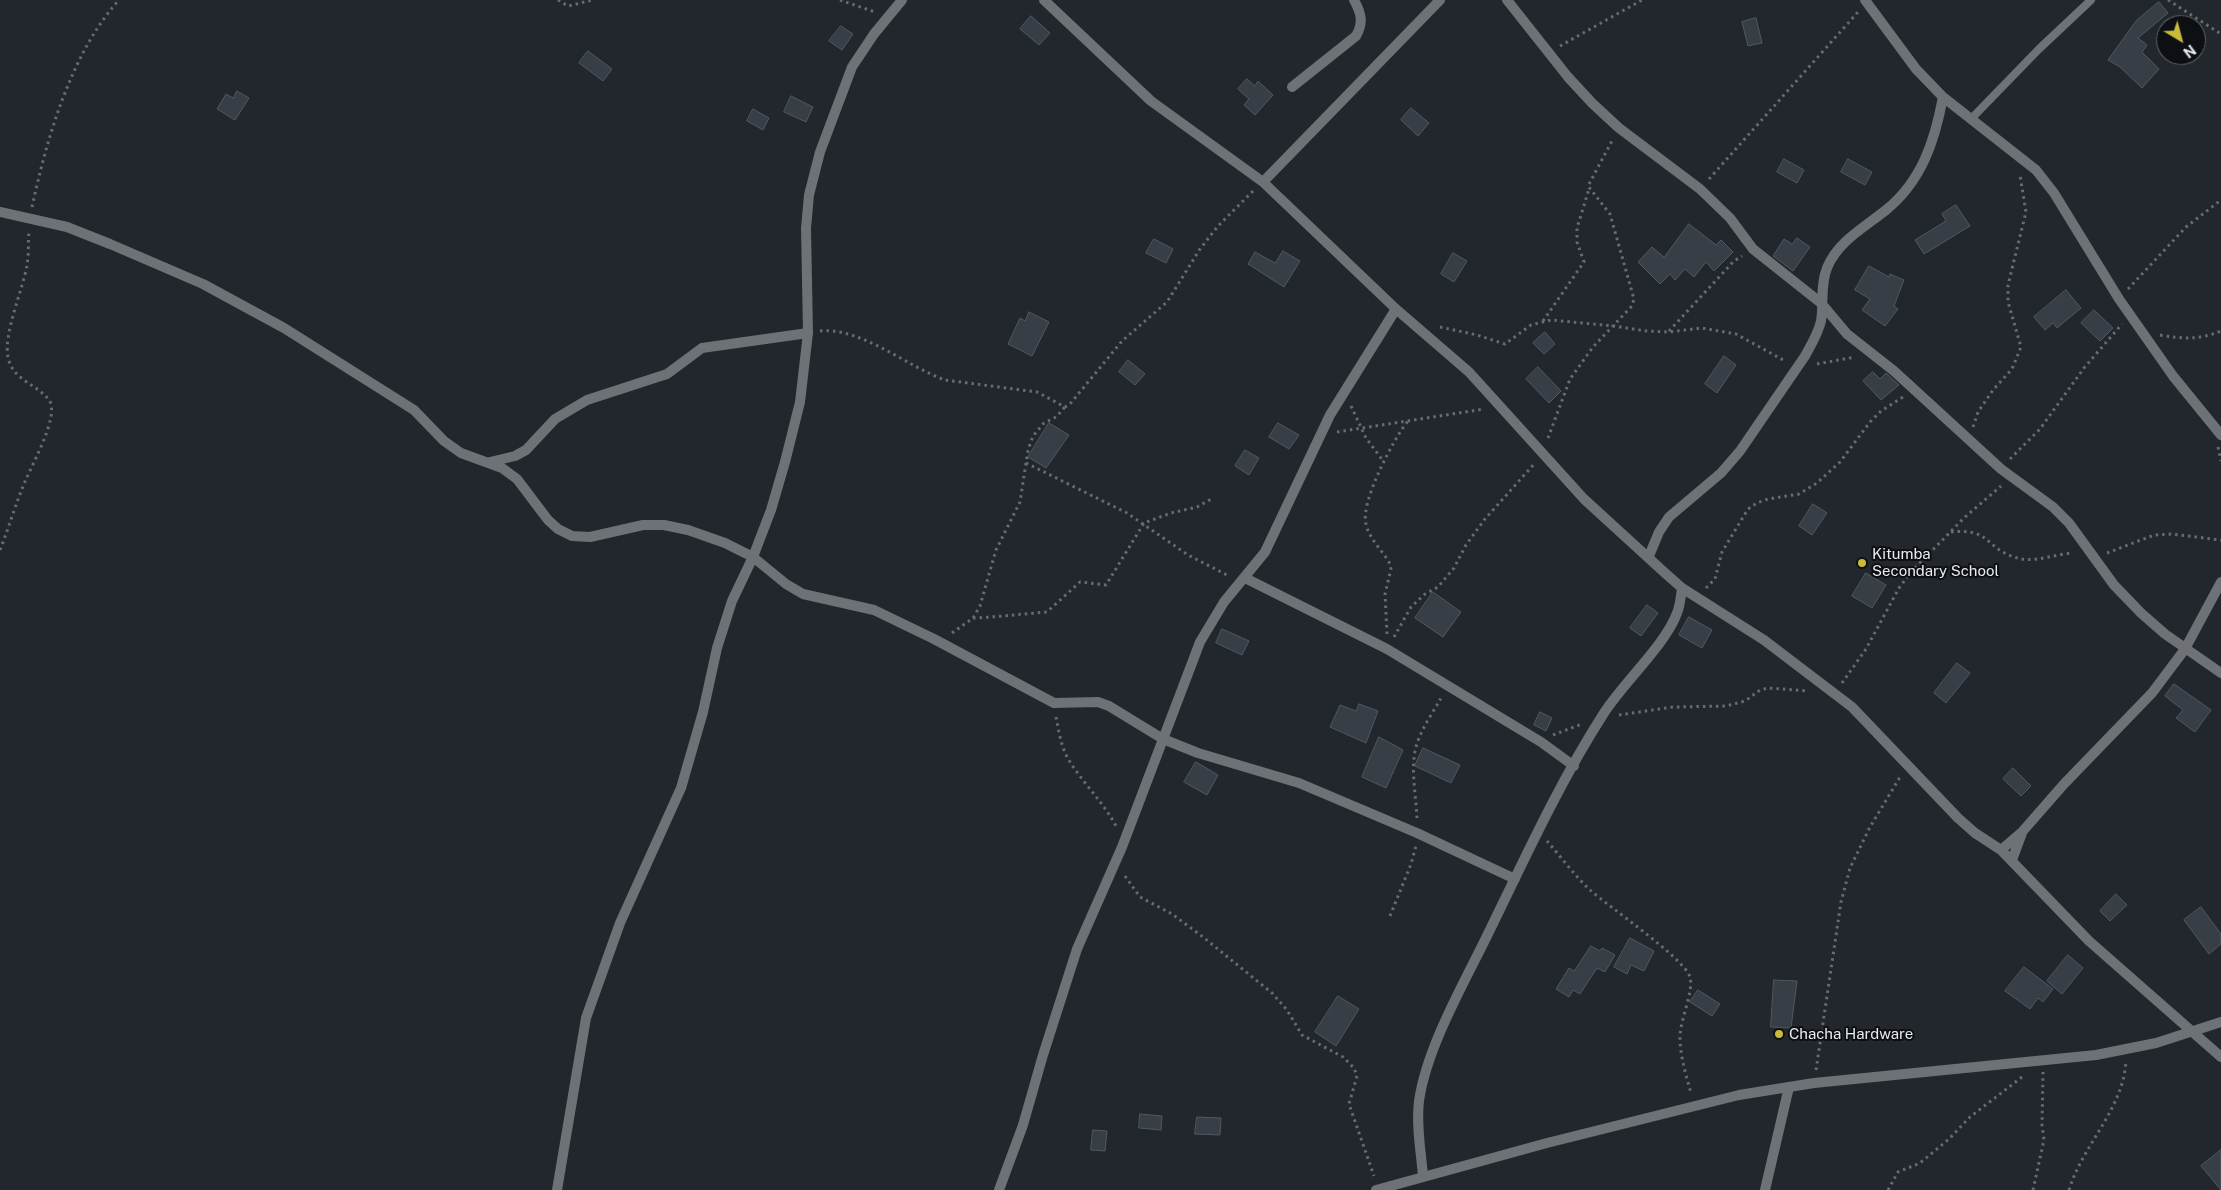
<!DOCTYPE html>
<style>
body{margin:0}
#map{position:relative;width:2221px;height:1190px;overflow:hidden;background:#21272d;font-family:"Public Sans",sans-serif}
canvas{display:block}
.north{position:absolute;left:2156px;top:15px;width:50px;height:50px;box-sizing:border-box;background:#0d0f12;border:1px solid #65676b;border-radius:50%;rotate:143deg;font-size:14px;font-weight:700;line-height:20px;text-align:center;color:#e8ecf1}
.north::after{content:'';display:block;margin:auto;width:18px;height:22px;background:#c9ba3a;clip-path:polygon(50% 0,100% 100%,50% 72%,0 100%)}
</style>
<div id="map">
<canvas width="2221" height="1190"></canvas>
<div class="north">N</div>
</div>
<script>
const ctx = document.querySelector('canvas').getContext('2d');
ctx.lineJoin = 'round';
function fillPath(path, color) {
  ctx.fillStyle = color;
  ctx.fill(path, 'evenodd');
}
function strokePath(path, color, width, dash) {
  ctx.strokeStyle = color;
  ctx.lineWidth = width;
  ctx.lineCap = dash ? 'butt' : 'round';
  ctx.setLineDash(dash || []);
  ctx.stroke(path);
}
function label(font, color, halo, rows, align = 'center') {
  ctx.font = font + ' "Public Sans",sans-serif';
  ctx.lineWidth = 4;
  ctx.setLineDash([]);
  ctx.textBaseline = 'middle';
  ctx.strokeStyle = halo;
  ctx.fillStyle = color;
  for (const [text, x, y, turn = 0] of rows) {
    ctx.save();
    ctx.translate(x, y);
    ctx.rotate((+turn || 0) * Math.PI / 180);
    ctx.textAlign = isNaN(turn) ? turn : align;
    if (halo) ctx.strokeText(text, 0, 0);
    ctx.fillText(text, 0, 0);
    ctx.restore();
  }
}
const building = new Path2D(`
 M2159,2L2168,13L2138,38L2147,45L2142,52L2159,69L2142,88L2120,67L2108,60L2136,21Z
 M1031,16L1050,33L1039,45L1020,29Z
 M1756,18L1762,43L1748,46L1742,22Z
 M841,26L853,34L842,50L829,41Z
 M588,51L612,69L603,81L579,63Z
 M1247,79L1255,86L1258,81L1273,95L1255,115L1244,105L1249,99L1238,89Z
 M237,91L249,98L235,120L217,109L226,94L233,98Z
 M791,96L813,107L806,122L784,112Z
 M1411,108L1429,123L1418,136L1401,120Z
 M753,109L769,118L763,130L747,121Z
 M1784,159L1804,170L1797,183L1777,172Z
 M1848,159L1872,172L1865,185L1841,172Z
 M1956,205L1970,226L1924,254L1915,240L1946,221L1942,214Z
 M1689,224L1716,245L1721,240L1733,252L1714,271L1706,262L1694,277L1685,269L1675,280L1670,274L1660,284L1638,262L1652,247L1664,257Z
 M1797,238L1810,247L1793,271L1773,256L1784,239L1792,244Z
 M1154,239L1173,249L1166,263L1146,253Z
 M1283,251L1300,261L1284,287L1248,264L1255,252L1275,263Z
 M1453,253L1467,261L1454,282L1441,274Z
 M1869,266L1889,277L1890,274L1904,280L1894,306L1898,309L1885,326L1862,310L1870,299L1855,290Z
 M2066,290L2081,308L2057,328L2053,323L2045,330L2034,317Z
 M2094,310L2113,328L2100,341L2081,323Z
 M1029,312L1049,322L1032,356L1008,344L1020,318L1025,321Z
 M1545,332L1555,344L1544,354L1533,343Z
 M1724,356L1736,365L1717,393L1705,384Z
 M1128,360L1145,374L1135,385L1119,372Z
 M1538,367L1561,391L1549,403L1526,379Z
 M1873,372L1880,379L1886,373L1899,385L1881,400L1863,381Z
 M1049,423L1069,435L1046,468L1028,457Z
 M1278,423L1299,435L1289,449L1269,437Z
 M1245,450L1259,458L1249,475L1235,466Z
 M1813,504L1827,513L1812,535L1799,526Z
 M1866,573L1886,585L1872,608L1852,596Z
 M1433,592L1461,612L1443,637L1415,618Z
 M1647,605L1658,613L1641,636L1630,628Z
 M1689,617L1712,630L1702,648L1679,635Z
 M1222,629L1249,641L1242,655L1216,643Z
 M1957,663L1970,673L1946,703L1934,693Z
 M2174,684L2211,710L2195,732L2176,718L2183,710L2165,696Z
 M1359,704L1378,711L1366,743L1330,727L1340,705L1356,711Z
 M1540,712L1552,718L1546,731L1534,725Z
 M1379,737L1403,750L1386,788L1362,777Z
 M1423,748L1460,765L1451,783L1415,766Z
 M1196,762L1218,775L1207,795L1184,782Z
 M2013,768L2031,786L2021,796L2003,779Z
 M2116,894L2127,905L2110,921L2100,911Z
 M2201,907L2221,934V944L2209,954L2184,920Z
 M1630,938L1654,951L1644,971L1631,965L1627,974L1614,967Z
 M1591,946L1600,951L1602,948L1615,955L1605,972L1597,968L1580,994L1573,990L1569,997L1556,989L1569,968L1574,971Z
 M2068,955L2083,968L2062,994L2047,981Z
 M2024,967L2053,989L2043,1002L2038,998L2030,1009L2005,991Z
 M1774,980L1797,981L1791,1028L1771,1027Z
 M1698,990L1720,1004L1712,1016L1690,1002Z
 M1338,996L1359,1009L1336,1046L1315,1032Z
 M1140,1114L1162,1116L1161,1130L1139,1128Z
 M1197,1117L1221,1118L1220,1135L1195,1134Z
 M1093,1130L1107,1131L1105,1151L1091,1150Z
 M2221,1150V1190L2201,1166Z`);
fillPath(building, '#383e45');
strokePath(building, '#525860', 1);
strokePath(new Path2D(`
 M558,0L568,6L593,0
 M840,0L875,12
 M2168,0L2221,34
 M1560,46L1642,0
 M1709,179L1858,12
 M32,207C47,138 71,53 119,0
 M2128,289L2186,227L2221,200
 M1543,321L1584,262L1577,242V228L1589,189
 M1440,327L1477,335L1505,344L1531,325L1551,320L1614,326L1646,331L1668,332L1702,328L1736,334L1785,361
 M820,331C861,327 908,367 945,380L1037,392L1065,407L1070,404L1122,341L1167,302L1200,249L1218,226L1254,190
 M1669,331L1734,261L1742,256
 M2160,335C2183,339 2199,340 2221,331
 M1817,364L1855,357
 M1351,406L1366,438L1384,462
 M1973,427L1978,412L1993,390L2012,369L2021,347L2008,302V285L2026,212L2020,175
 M1337,432L1484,409
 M1548,438L1570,379L1593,347L1632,306L1634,299L1610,214L1588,186L1613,139
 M2218,447L2221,461
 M2010,459L2040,429L2084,368L2122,324
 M1026,463L1127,513L1188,555L1229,576
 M1951,532C1991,528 1984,547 2014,557C2032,564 2055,554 2073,553
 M0,550C8,530 14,509 22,489C28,471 61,416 49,400C37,384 12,380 8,357C3,335 23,289 27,265C29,254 28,242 29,231
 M2107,553L2154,535L2171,534L2221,540
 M1706,588L1715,579L1722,552L1748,509L1757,503L1768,499L1799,494L1817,483L1840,462L1870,422L1881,411L1903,397
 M973,618C998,617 1022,614 1047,612L1080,582L1106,585L1144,523L1171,513L1197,507L1213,498
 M952,633L973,618L980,606L996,550L1020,502L1028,450L1033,436L1044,423L1056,417L1065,407
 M1387,634L1385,594L1391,569L1390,564C1383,551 1369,539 1366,524C1360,502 1394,438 1408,421
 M1394,637L1411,607L1425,594L1438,587L1454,568L1466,545L1485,519L1535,463
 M1842,683L1866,649L1899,588L1911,572L1964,518L2001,486
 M1619,715L1673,707L1726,706L1745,701L1760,690L1768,688L1808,691
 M1056,717C1059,732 1061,748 1070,762C1084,784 1103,802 1116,826
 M1553,735L1582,724
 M1417,818C1416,796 1411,772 1415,751C1419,732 1432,714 1441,698
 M1547,841C1561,857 1575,876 1590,890C1609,907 1684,958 1690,977C1694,991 1680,1020 1680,1037C1680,1056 1686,1075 1691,1093
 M1125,876L1140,897L1172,914L1203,937L1272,993L1287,1010L1302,1035L1343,1057L1354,1068L1357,1076L1349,1104L1374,1176
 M1390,916L1411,864L1416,846
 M1816,1070L1841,902L1850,868L1870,827L1900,777
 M1888,1190L1898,1172L1920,1163L1949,1139L1970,1117L2022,1077
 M2033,1190L2044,1140L2042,1125L2043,1072
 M2069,1190C2083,1144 2123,1110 2126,1061`), '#676c72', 3, [2.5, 4]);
strokePath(new Path2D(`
 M1971,119L2039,49L2091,0`), '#6e7175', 8);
strokePath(new Path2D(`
 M1044,0L1151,101L1263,182L1396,309L1469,372L1584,499L1665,573L1682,588L1764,640L1852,707L1958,818L1975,833L2001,850L2089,941L2221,1057
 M1507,0L1568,77L1592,103L1619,128L1700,189L1730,218L1753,249L1821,303L1847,334L1894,371L2001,469L2053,507L2069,523L2114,585L2141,613L2165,634L2221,673
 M1865,0L1916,69L1943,97L2036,170L2054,193L2119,299L2173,376L2221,435
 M1292,87L1356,36C1364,22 1361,13 1354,0
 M1263,182L1440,0
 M0,212L67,227L110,244L203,284L284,328L414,410L444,441L461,453L502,468L517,479L548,520L558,529L572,536L590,537L643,525H664L688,530L725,543L753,557L786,584L803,594L874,610L934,639L1054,703L1098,702L1109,706L1163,739L1198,753L1299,783L1417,833L1515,879
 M490,462L515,456L526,450L555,419L587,400L667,374L702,348L808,333
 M1649,556L1659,532L1669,517L1721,473L1740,451L1805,356C1811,345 1818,334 1821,321C1824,304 1820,285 1827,268C1838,241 1865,227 1886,210C1922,181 1935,140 1943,97
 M1245,578L1387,649L1541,742L1574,766
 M2001,850L2022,832L2064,784L2152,693L2185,649L2221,582
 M2012,860L2022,833
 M1423,1176C1421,1152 1416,1126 1419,1101C1426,1051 1460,990 1483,944C1521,867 1557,786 1604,713C1623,683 1666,644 1677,613C1680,606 1681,596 1682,588
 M557,1190L586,1018L620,923L681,788L703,712L717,648L732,601L753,557L771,510L785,462L800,402L808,333L806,228L809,195L820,152L852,67L874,34L902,0
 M999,1190L1023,1125L1043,1055L1077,949L1122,847L1200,642L1224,602L1265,552L1330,415L1396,309
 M1765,1190L1789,1087`), '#6e7175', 10);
strokePath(new Path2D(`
 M1376,1190L1547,1143L1739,1095L1814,1083L2096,1055L2156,1043L2221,1022`), '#6e7175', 10);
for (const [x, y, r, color] of [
 [1862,563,5,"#c9ba3a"],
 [1779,1034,5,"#c9ba3a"]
]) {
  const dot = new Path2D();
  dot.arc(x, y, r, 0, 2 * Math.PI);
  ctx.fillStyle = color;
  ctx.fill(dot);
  strokePath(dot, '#0d0f12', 2);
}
label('15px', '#e8ecf1', '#0d0f12', [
 ["Kitumba",1872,554],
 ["Secondary School",1872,571],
 ["Chacha Hardware",1789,1034]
], 'left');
</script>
